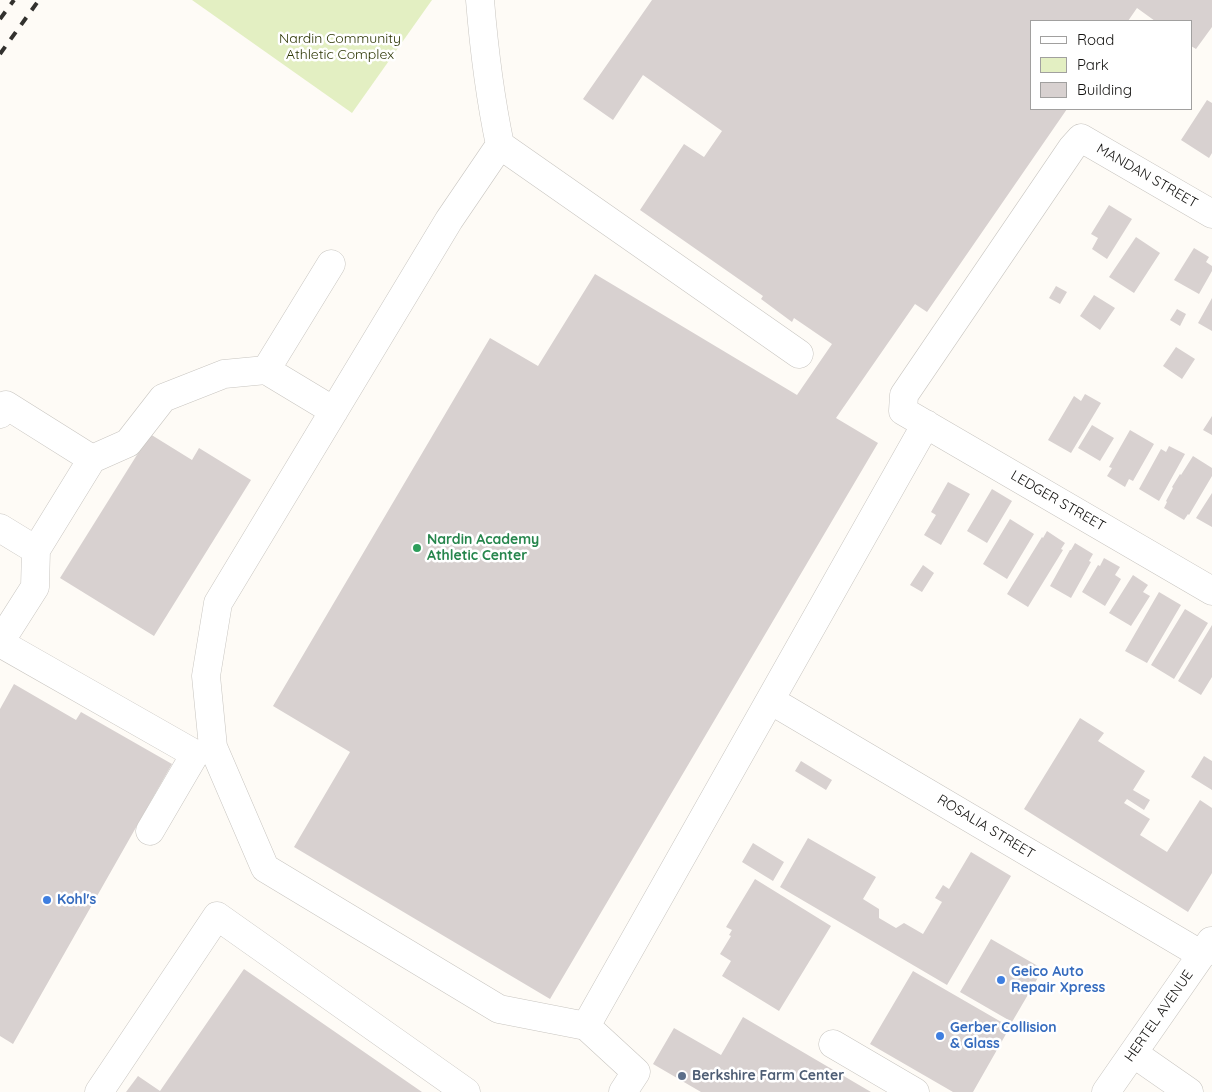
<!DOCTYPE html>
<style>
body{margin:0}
#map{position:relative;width:1212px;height:1092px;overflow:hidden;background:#fefbf6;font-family:Quicksand,sans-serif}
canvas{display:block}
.legend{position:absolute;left:1030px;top:20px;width:162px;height:90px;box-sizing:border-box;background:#fff;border:1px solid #a1a09f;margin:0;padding:6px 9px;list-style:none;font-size:15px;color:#131210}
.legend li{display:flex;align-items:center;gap:10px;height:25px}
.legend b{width:25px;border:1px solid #a1a09f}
</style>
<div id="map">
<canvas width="1212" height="1092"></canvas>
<ul class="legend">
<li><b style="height:6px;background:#fff"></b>Road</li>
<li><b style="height:14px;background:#e3efc2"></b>Park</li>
<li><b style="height:14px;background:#d8d1d0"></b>Building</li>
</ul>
</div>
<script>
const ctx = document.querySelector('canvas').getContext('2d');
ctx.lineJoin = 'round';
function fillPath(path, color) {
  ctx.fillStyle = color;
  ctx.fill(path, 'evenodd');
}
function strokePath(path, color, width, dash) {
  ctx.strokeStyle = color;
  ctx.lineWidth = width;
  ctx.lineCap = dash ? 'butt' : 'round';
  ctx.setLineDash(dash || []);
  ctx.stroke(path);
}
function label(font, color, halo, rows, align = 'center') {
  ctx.font = font + ' Quicksand,sans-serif';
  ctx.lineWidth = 5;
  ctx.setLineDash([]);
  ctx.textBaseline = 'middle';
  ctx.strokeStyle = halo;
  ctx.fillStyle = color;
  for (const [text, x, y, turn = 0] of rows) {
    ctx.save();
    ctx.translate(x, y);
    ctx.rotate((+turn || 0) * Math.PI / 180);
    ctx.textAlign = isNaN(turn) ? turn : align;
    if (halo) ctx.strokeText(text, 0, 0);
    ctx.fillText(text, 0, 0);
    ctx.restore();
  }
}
fillPath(new Path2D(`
 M192,0H432L352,113Z`), '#e3efc2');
fillPath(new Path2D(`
 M652,0H1212V27L1196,49L1191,46V21H1155L1137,8L1128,21H1031V109H1067L927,312L915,304L836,418L878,443L550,999L294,847L350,752L273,706L490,338L538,366L595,274L797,395L832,344L794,318L792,322L761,299L763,296L640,210L684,144L704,157L722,131L643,75L613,120L583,99Z
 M1207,100L1212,103V153L1209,158L1181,140Z
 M1109,205L1132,219L1107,259L1092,249L1098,238L1091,234Z
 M1136,237L1160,253L1134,293L1109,277Z
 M1194,248L1209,257L1206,262L1212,266V271L1199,294L1174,280Z
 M1056,286L1067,292L1060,304L1049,298Z
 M1094,295L1115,308L1100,330L1080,316Z
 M1212,298V331L1198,323Z
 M1177,309L1186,314L1180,326L1170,320Z
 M1176,347L1195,359L1182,379L1163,366Z
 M1085,394L1101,403L1071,453L1048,440L1074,396L1081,401Z
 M1212,416V435L1203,430Z
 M1092,425L1114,438L1100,461L1078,448Z
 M1130,430L1154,444L1133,481L1129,479L1125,487L1107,476L1112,468L1109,467Z
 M150,434L192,460L199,448L251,480L154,636L60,578Z
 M1169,446L1185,454L1159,501L1139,489L1161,449L1166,452Z
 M1193,456L1212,468V476L1189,515L1188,514L1184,520L1164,508L1167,502L1166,501L1173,488L1172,487L1180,474L1181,475Z
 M948,482L970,494L941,545L924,535L936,515L931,512Z
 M992,489L1012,501L987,543L967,531Z
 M1212,493V527L1196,518Z
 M1010,519L1034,534L1007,579L983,564Z
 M1047,531L1065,543L1061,549L1063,550L1028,607L1007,594L1042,537L1043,538Z
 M1075,543L1093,554L1089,561L1091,562L1071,598L1050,586L1070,550H1071Z
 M1104,558L1120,567L1115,575L1121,579L1105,606L1082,592L1098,565L1100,566Z
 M923,565L934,573L922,592L910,585Z
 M1133,575L1148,585L1143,592L1150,596L1131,626L1109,613Z
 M1159,592L1181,605L1147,663L1125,651Z
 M1185,609L1208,623L1174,679L1151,665Z
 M1212,625V677L1201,695L1178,681Z
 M14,684L76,720L81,712L172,764L13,1044L0,1036V709Z
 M1080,718L1104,733L1098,741L1145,771L1133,790L1150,800L1144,810L1127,799L1124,803L1150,819L1140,835L1167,852L1200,800L1212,808V873L1188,912L1024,809Z
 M1204,756L1212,761V790L1191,777Z
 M801,761L832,780L826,790L795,771Z
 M808,838L876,877L863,899L879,909V918L896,928L904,923L923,934L942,902L935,898L943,885L949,889L971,852L1011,876L947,985L780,887Z
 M753,843L784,862L773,881L742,862Z
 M755,879L831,926L779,1011L722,976L731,961L720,954L731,936L729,935L732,930L726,927Z
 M991,939L1043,969L1012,1022L960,992Z
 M244,969L422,1092H126L138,1076L160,1091Z
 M913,971L1010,1027L973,1092H953L870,1044Z
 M743,1017L871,1092H701L653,1064L674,1028L721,1055Z`), '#d8d1d0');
const minor = new Path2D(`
 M480,0C484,49 490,97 500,145
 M1212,214L1081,138L1072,148L904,395L903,411L1212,591
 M266,370L331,264
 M0,414L6,405L92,459
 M0,528L36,550L92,459L128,443L163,398L224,374L266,370L334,411
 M0,642L35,587L36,550
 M0,643L195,754L150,831
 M770,700L1202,955
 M586,1026L499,1009L265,868L213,747L206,676L218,603L449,220L500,145L799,354
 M833,1044L915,1092
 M1133,1053L1189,1092
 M99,1092L217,916L466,1092
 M623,1092L636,1072L586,1026L926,424
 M1106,1092L1211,941`);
strokePath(minor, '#c8c5c0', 29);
strokePath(minor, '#fff', 28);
strokePath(new Path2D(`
 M0,19L14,0
 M0,54L39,0`), '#32312e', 4, [9, 9]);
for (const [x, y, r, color] of [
 [417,548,5,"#2e9e5b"],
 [47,900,5,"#3f7fe0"],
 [1001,980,5,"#3f7fe0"],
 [940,1036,5,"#3f7fe0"],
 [682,1076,5,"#5c6f8a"]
]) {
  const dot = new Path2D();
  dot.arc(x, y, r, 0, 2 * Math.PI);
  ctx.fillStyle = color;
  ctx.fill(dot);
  strokePath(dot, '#fff', 2);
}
label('14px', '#2d3604', '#fff', [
 ["Nardin Community",340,39],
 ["Athletic Complex",340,55]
]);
label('14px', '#131210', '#fff', [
 ["MANDAN STREET",1147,176,30],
 ["LEDGER STREET",1058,501,30],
 ["ROSALIA STREET",986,827,31],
 ["HERTEL AVENUE",1159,1016,-55]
]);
label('bold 14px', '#27864d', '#fff', [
 ["Nardin Academy",427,540],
 ["Athletic Center",427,556]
], 'left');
label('bold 14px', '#366cbe', '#fff', [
 ["Kohl's",57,900],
 ["Geico Auto",1011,972],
 ["Repair Xpress",1011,988],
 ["Gerber Collision",950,1028],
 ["& Glass",950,1044]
], 'left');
label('bold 14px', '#4e5e75', '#fff', [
 ["Berkshire Farm Center",692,1076]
], 'left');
</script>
